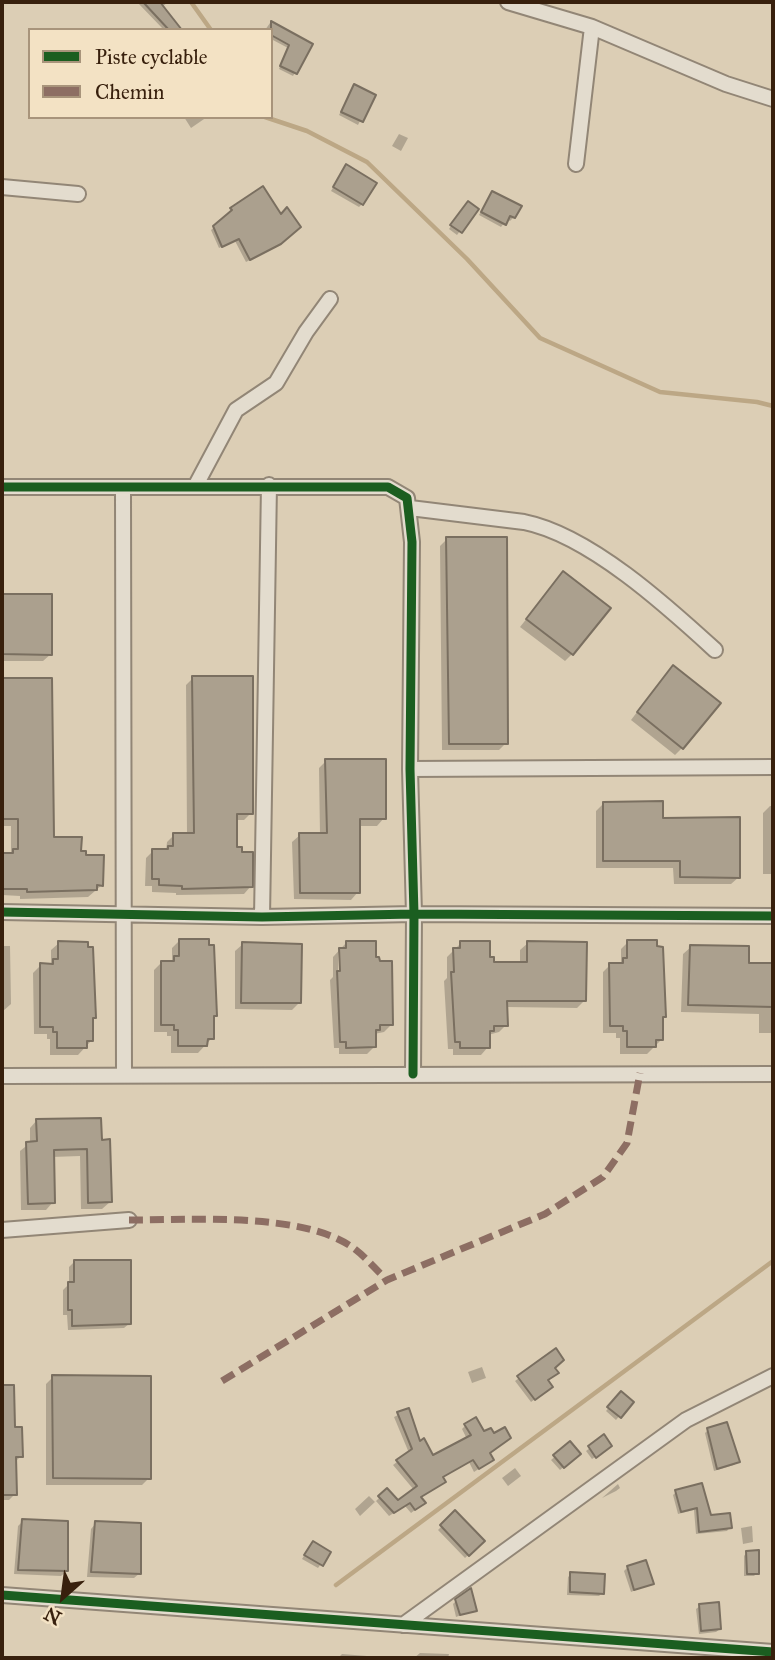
<!DOCTYPE html>
<style>
body{margin:0}
#map{position:relative;width:775px;height:1660px;overflow:hidden;background:#dcceb5;font-family:"IM FELL Great Primer",serif}
canvas{display:block}
.frame{position:absolute;inset:0;border:4px solid #38200d;pointer-events:none}
.legend{position:absolute;left:28px;top:28px;width:245px;height:91px;box-sizing:border-box;background:#f3e2c4;border:2px solid #a8947b;margin:0;padding:9px 12px;list-style:none;font-size:21px;color:#38200d}
.legend li{display:flex;align-items:center;gap:14px;height:35px}
.legend b{width:35px;border:2px solid #a8947b}
.north{position:absolute;left:28px;top:1562px;width:70px;height:70px;-webkit-text-stroke:5px #f3e2c4;paint-order:stroke;rotate:208deg;font-size:19px;font-weight:700;line-height:28px;text-align:center;color:#38200d}
.north::after{content:'';display:block;margin:auto;width:24px;height:32px;background:#38200d;clip-path:polygon(50% 0,100% 100%,50% 72%,0 100%)}
</style>
<div id="map">
<canvas width="775" height="1660"></canvas>
<div class="frame"></div>
<ul class="legend">
<li><b style="height:9px;background:#1b5e20"></b>Piste cyclable</li>
<li><b style="height:9px;background:#8d6e63"></b>Chemin</li>
</ul>
<div class="north">N</div>
</div>
<script>
const ctx = document.querySelector('canvas').getContext('2d');
ctx.lineJoin = 'round';
function fillPath(path, color) {
  ctx.fillStyle = color;
  ctx.fill(path, 'evenodd');
}
function strokePath(path, color, width, dash) {
  ctx.strokeStyle = color;
  ctx.lineWidth = width;
  ctx.lineCap = dash ? 'butt' : 'round';
  ctx.setLineDash(dash || []);
  ctx.stroke(path);
}
fillPath(new Path2D(`
 M137,2H168L162,7L180,30H164Z
 M270,23L311,45L293,76L279,69L288,48L271,39V30H265Z
 M354,86L373,95L358,125L339,115Z
 M184,117H207L191,128Z
 M399,134L408,138L401,151L392,146Z
 M343,170L362,204L359,207L331,191Z
 M263,188L280,217L299,226L276,247L246,262L235,241L219,248L211,230L230,214L231,209Z
 M492,193L514,217L510,221L507,219L501,227L479,215Z
 M465,206L460,231L457,235L449,229Z
 M447,539L506,743L499,750H442L440,546Z
 M563,573L572,654L565,661L520,627Z
 M2,596H51V654L43,661H2Z
 M666,674L682,748L675,755L631,720Z
 M193,678L251,813L244,820H235V849L251,886L244,894L176,895V893L152,892V886H145L146,858L153,851H166L167,842L174,835H187L186,685Z
 M2,679H50L53,839L80,852L102,885L88,897L20,899V896L2,895V855L11,853V826H2Z
 M326,761L384,818L377,826H358V892L351,900L294,899L292,842L300,835H320L319,768Z
 M603,804L661,820L739,877L731,884H674L673,868H596V811Z
 M770,806H773V874H763V813Z
 M179,941L212,1038L198,1053H171V1036H167V1032H154V970L161,963L172,961V948Z
 M628,942L664,1016L661,1019V1040L647,1054H620V1038H616V1033H603V972L610,965L621,963V949Z
 M59,943L95,998L91,1041L78,1055H50V1039H47V1034H34L33,973L41,965L51,963V950Z
 M346,943L374,959L392,1024L384,1032L374,1034V1047L367,1054H339V1048H334L330,980L333,977V957ZM341,950V980H338V953Z
 M461,943L492,964L520,963V950L528,943L584,1001L577,1008L506,1007V1025L499,1032L488,1035V1047L481,1055H453V1049H448L444,981L447,978V957Z
 M243,944L300,1002L292,1010L235,1009V951Z
 M2,946H10L11,1004L3,1011Z
 M691,947L747,964H773V1038L772,1033H759V1014L681,1012L683,954Z
 M37,1120L100,1141L110,1202L102,1209H81L80,1156L52,1157L53,1202L46,1210H21L20,1151L30,1143V1128Z
 M74,1262L130,1323L124,1328L68,1330L67,1315H63V1290L69,1284V1267Z
 M556,1351L546,1381L548,1390L531,1402L515,1381Z
 M482,1367L486,1378L472,1383L468,1372Z
 M53,1377L149,1478L142,1485H46V1384Z
 M2,1387H13V1428L21,1456L16,1461L15,1494L9,1500H2Z
 M621,1393L631,1402L616,1420L606,1411Z
 M408,1410L419,1444L432,1458L467,1439L462,1429L466,1425L492,1460L474,1472L469,1462L442,1478L419,1498V1507L411,1513L405,1506L389,1516L376,1501L360,1516L355,1509L369,1496L375,1502L386,1491L397,1502L414,1490L393,1465L409,1453L394,1417Z
 M708,1430L738,1462L734,1465L714,1471L705,1433Z
 M604,1437L607,1449L592,1459L586,1451Z
 M570,1444L578,1454L560,1470L551,1460Z
 M515,1468L521,1476L508,1486L502,1478Z
 M618,1484L620,1488L616,1491L602,1498Z
 M676,1492L709,1517L730,1527L727,1531L696,1534L694,1510L678,1514L673,1495Z
 M455,1513L483,1541L465,1558L438,1530Z
 M23,1521L67,1571L61,1576L14,1574L18,1526Z
 M96,1523L140,1573L134,1578L87,1577L91,1529Z
 M752,1526L753,1542L743,1544L741,1528Z
 M310,1546L329,1553L318,1568L302,1559Z
 M747,1552L757,1573L754,1576H744V1556Z
 M628,1567L652,1583L631,1592L624,1571Z
 M571,1574L602,1593L599,1596L567,1595L568,1577Z
 M457,1600L475,1610L456,1617L453,1604Z
 M700,1606L720,1629L716,1632L699,1634L696,1609Z
 M420,1653L449,1654L448,1658H414Z
 M342,1654L392,1658H338Z`), '#0003');
strokePath(new Path2D(`
 M191,2L211,30
 M265,117L307,131L367,162L467,259L540,338L660,392L757,402L773,406
 M336,1585L773,1261`), '#bca785', 4.5);
const building = new Path2D(`
 M143,2H160L182,30H169Z
 M271,21L313,44L297,74L280,66L289,45L271,35Z
 M354,84L376,95L363,122L341,112Z
 M346,164L377,183L363,205L333,187Z
 M263,186L281,214L287,207L301,227L281,244L250,260L239,239L222,247L213,226L232,210L230,208Z
 M492,191L522,206L515,218L510,216L506,225L481,212Z
 M468,201L479,209L462,233L450,225Z
 M446,537H507L508,744H449Z
 M563,571L611,608L573,655L526,619Z
 M2,594H52V655L2,654Z
 M673,665L721,703L683,749L637,712Z
 M192,676H253V814H237V847H242V852H253V887L182,889V886L159,885V879H152V849H168V846H173V833H194Z
 M2,678H52L54,837H82L81,851H86V855H104L103,886L97,885V890L27,892V889H3L2,853H13V849H18V819H2Z
 M325,759H386V819H360V893H300L299,833H327Z
 M663,801V818L740,817V878L680,877V861H603V802Z
 M179,939H209V945H214L217,1016H214V1039H208L207,1046H178V1030H174V1025H161V961H174V956H179Z
 M627,940H657V946L663,947L666,1017H663V1040H656V1047H627V1031H623V1026H610L609,963H623V958H627Z
 M58,941L88,942V947H93L96,1018H93V1041H87V1048H57V1032H53V1027H40V963L53,964V959H58Z
 M346,941H376V957H379L380,961H392L393,1025H380V1030H376V1047L346,1048V1042H340L337,971H340L339,948H346Z
 M460,941H490V957H494V962H527V941L587,942L586,1001H507L508,1026H494V1031H490V1048H460V1042H455L451,972H454L453,948H460Z
 M242,942L302,944L301,1003H241Z
 M690,945L749,946V963H773V1007L688,1005Z
 M101,1118L102,1140L110,1139L112,1202L88,1203L87,1149L54,1150L55,1203L28,1204L26,1142L37,1141L36,1119Z
 M74,1260H131V1324L72,1326V1310H68V1282H74Z
 M556,1348L564,1360L555,1368L559,1373L548,1380L553,1387L535,1400L517,1376Z
 M52,1375L151,1376V1479L53,1478Z
 M2,1385H14L15,1427H22L23,1457H16L17,1495H2Z
 M621,1391L634,1402L621,1418L607,1407Z
 M409,1408L420,1441L424,1438L433,1455L471,1435L464,1424L476,1417L484,1431L491,1428L494,1433L505,1427L511,1438L490,1453L494,1460L479,1469L473,1460L443,1477L446,1482L421,1497L426,1503L415,1510L410,1503L394,1513L378,1496L387,1488L398,1500L417,1486L396,1460L412,1449L397,1412Z
 M727,1422L740,1462L717,1469L707,1428Z
 M604,1434L612,1446L596,1458L588,1446Z
 M570,1441L581,1454L564,1468L553,1455Z
 M702,1483L711,1515L730,1513L732,1528L699,1532L697,1508L681,1512L675,1490Z
 M455,1510L485,1541L469,1556L440,1525Z
 M22,1519L68,1521V1571L18,1570Z
 M95,1521L141,1523V1574L91,1572Z
 M313,1541L331,1552L323,1566L304,1555Z
 M759,1550V1574H747L746,1551Z
 M646,1560L654,1584L634,1590L627,1566Z
 M570,1572L605,1574L604,1594L570,1592Z
 M471,1588L477,1611L460,1615L455,1599Z
 M719,1602L721,1629L701,1631L699,1604Z`);
fillPath(building, '#aba08e');
strokePath(building, '#7a6f60', 2);
const minor = new Path2D(`
 M508,2L592,27L726,84L773,99
 M576,164L592,27
 M2,187L78,194
 M196,485L236,410L276,383L306,332L330,299
 M2,487H388L407,498L412,542L410,769L414,914L413,1074
 M123,488L124,1074
 M410,508L524,522C589,535 667,606 715,650
 M410,769L773,767
 M2,912L262,917L414,914L773,916
 M262,917L269,485
 M2,1076L773,1074
 M2,1230L129,1220
 M2,1595L773,1652
 M403,1625L686,1420L773,1376`);
strokePath(minor, '#928676', 18);
strokePath(minor, '#e3dcce', 14);
strokePath(new Path2D(`
 M129,1220C190,1220 302,1212 352,1247C365,1256 376,1270 387,1280
 M222,1381L387,1280L545,1214L603,1177L627,1143L640,1073`), '#8d6e63', 7, [14, 7]);
strokePath(new Path2D(`
 M2,487H388L407,498L412,542L410,769L414,914L413,1074
 M2,912L262,917L414,914L773,916
 M2,1595L773,1652`), '#1b5e20', 9);
</script>
